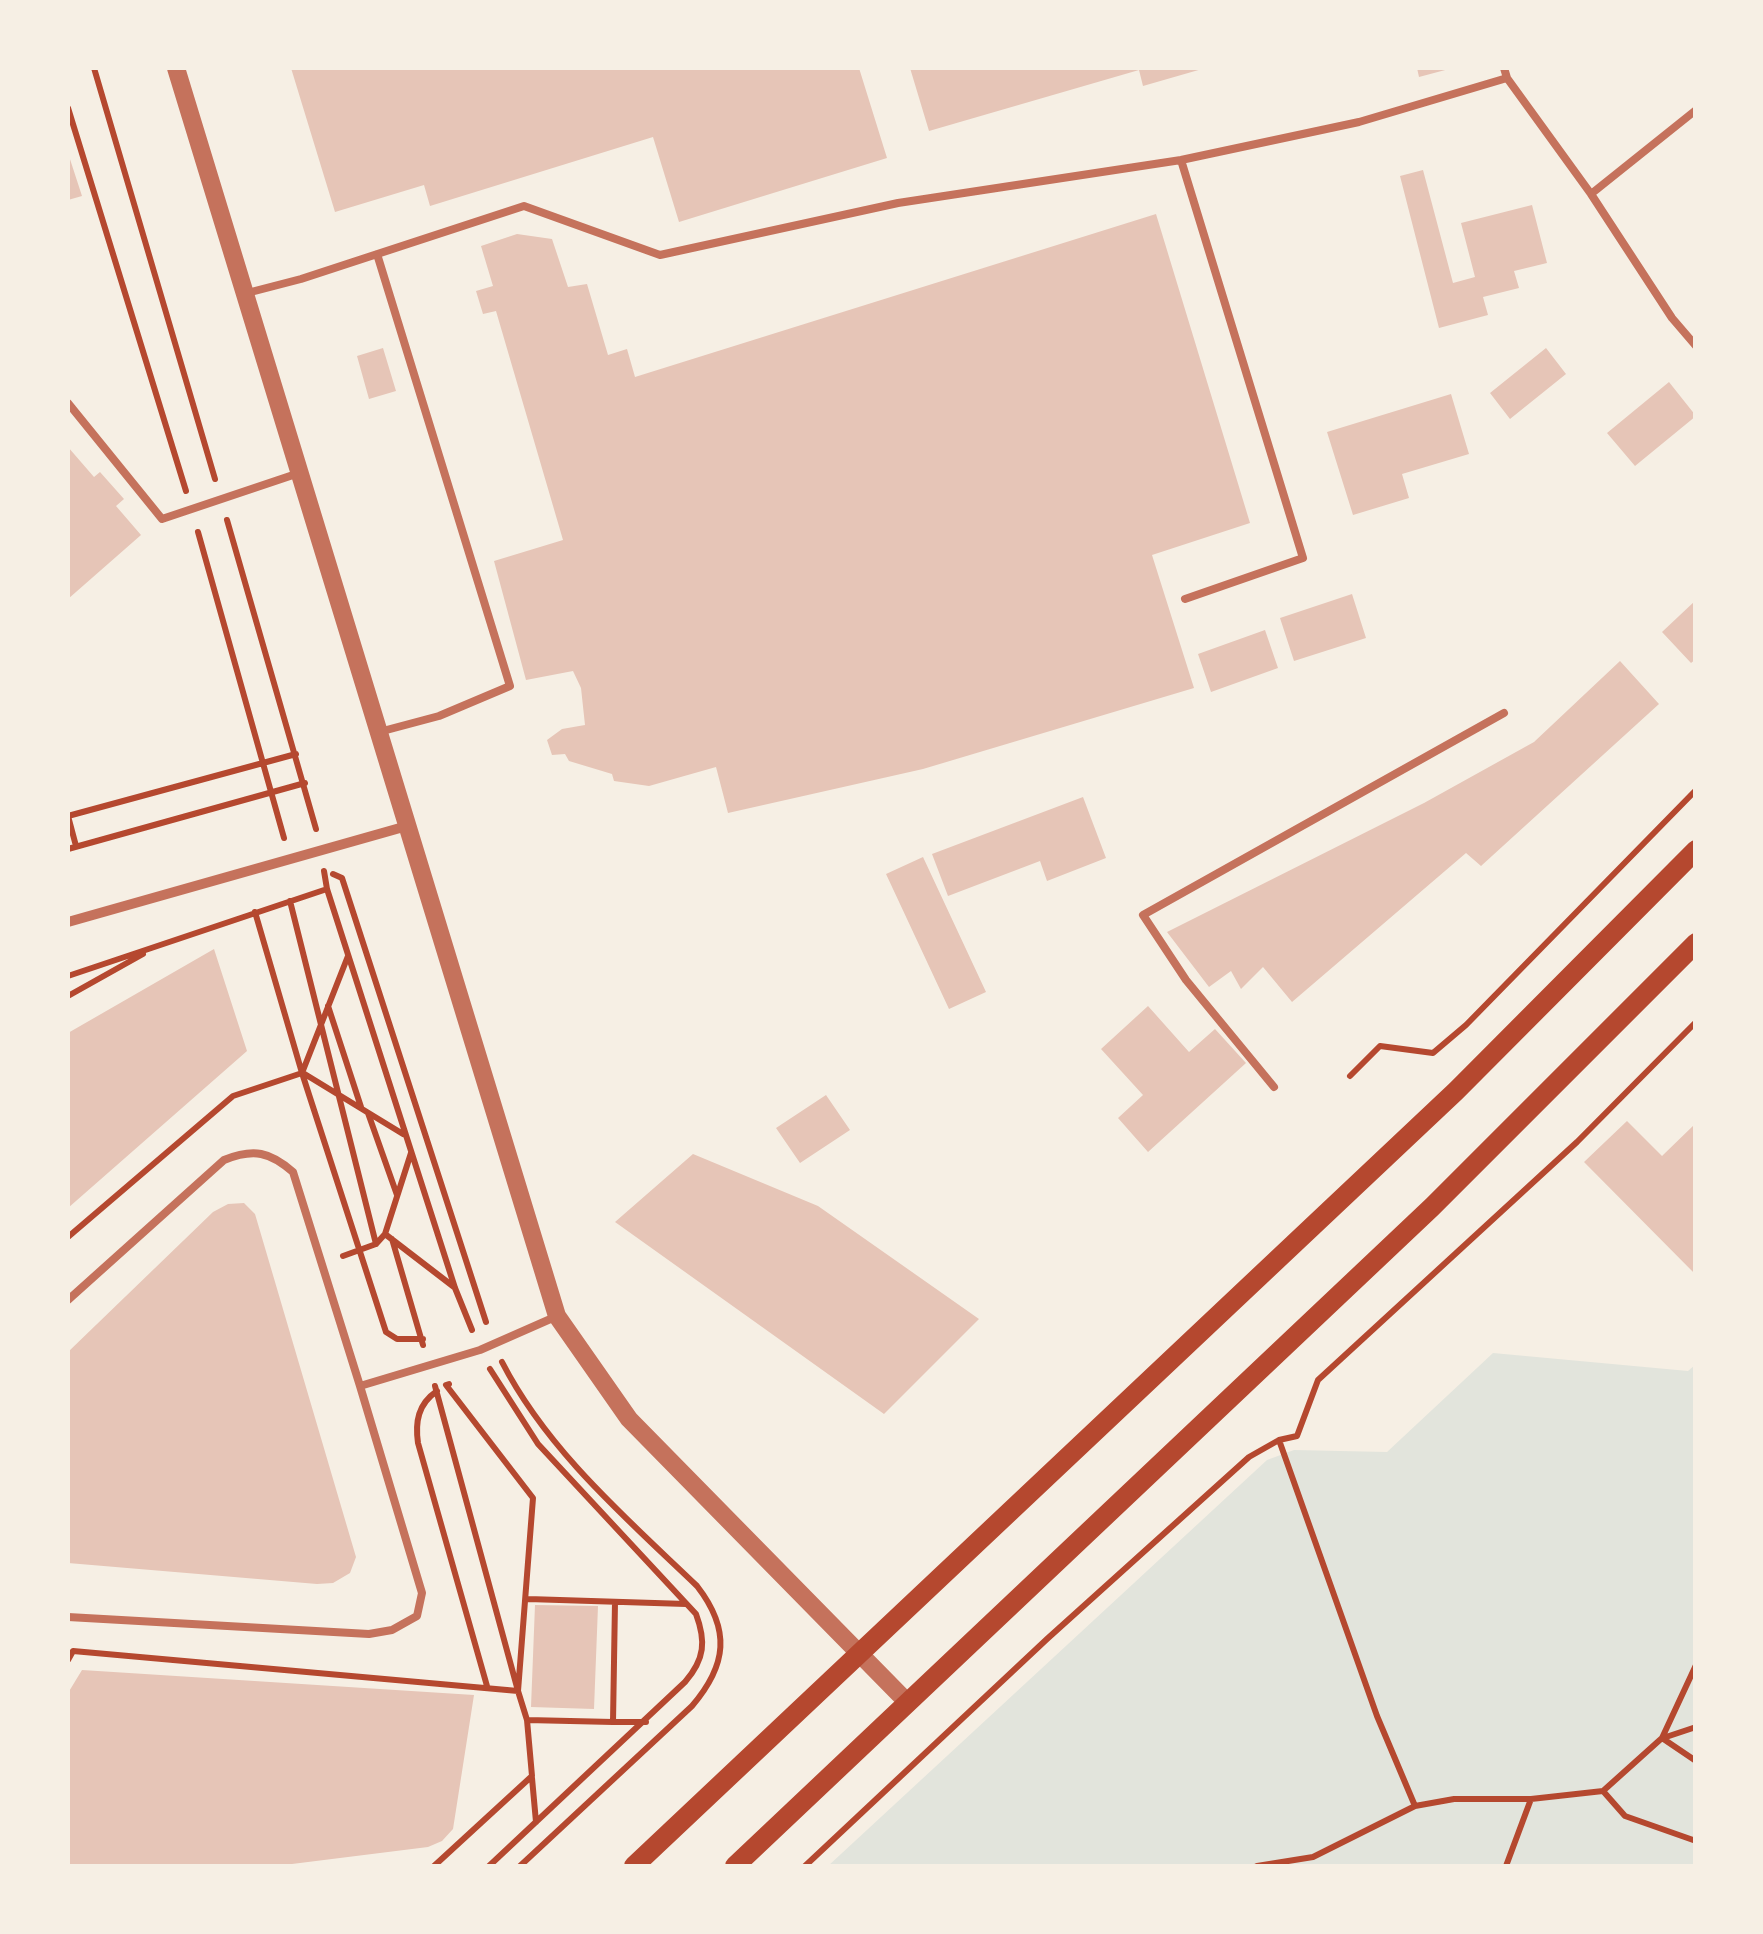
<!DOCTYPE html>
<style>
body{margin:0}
#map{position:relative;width:1763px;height:1934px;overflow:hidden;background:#f6efe4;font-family:"PT Sans Narrow",sans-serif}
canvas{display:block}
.frame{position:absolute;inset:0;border:70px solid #f6efe4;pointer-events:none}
</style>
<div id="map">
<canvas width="1763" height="1934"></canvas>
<div class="frame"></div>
</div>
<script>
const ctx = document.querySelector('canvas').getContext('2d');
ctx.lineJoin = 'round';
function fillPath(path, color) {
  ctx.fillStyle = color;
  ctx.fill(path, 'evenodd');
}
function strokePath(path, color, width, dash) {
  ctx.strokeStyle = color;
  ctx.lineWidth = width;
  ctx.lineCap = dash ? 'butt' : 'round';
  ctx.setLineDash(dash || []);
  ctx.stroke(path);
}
fillPath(new Path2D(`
 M1493,1353L1688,1371L1695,1365V1866H828L1267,1460L1294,1450L1387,1452Z`), '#e2e4dc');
fillPath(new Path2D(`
 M291,68H859L887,158L679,222L653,137L430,206L424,185L335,212Z
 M910,68H1202V69L1143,86L1139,70L929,131Z
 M1417,68H1448L1449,69L1419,77Z
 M68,153L82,196L68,200Z
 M1423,170L1453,283L1475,277L1461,223L1532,205L1547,263L1514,271L1519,288L1483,297L1488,315L1439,328L1400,176Z
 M1156,214L1250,523L1152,555L1194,688L923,769L728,813L716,767L649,786L614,781L612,774L569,761L565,754L552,755L547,740L562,729L585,725L581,688L573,671L526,680L494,561L563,540L496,311L483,314L476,291L493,286L481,246L517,234L552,239L568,287L587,284L608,355L627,349L635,377Z
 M383,348L396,391L369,399L357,356Z
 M1546,348L1566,374L1510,419L1490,393Z
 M1669,382L1696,416L1635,466L1607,433Z
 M1451,394L1469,454L1402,474L1409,498L1353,515L1327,432Z
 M68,447L94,477L100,472L124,499L116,506L141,535L68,599Z
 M1352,594L1366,638L1294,661L1280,618Z
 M1696,600V659L1691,663L1662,632Z
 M1265,630L1278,668L1211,692L1198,654Z
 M1620,661L1659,704L1481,866L1466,853L1292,1002L1263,967L1241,989L1231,971L1209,987L1167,932L1424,803L1534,742Z
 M1083,797L1106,858L1047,881L1040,861L948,896L932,854Z
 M923,857L986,992L949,1009L886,874Z
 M214,949L247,1051L68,1208V1033Z
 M1148,1006L1189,1052L1215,1029L1246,1063L1148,1152L1118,1118L1143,1095L1101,1049Z
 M826,1095L850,1130L800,1163L776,1128Z
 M1627,1121L1662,1156L1696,1123V1275L1584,1162Z
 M693,1154L818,1206L979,1319L884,1414L615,1222Z
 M244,1203L255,1214L356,1557L350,1573L333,1583L317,1584L68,1563V1352L213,1212L228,1204Z
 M535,1605L598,1606L594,1709L531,1707Z
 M82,1670L474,1695L453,1829L442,1841L428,1847L276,1866H68V1693Z`), '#e6c5b7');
strokePath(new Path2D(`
 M94,68L215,479
 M68,108L186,491
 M227,520L316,829
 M198,532L284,838
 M68,816L296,754
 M68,816L76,846
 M68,849L305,783
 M324,871L327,889L455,1288L472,1330
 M333,874L342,878L486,1322
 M290,901L376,1244
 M348,956L302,1073L386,1332L397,1339H423
 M68,976L327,889
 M68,996L143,954
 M328,1006L361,1107
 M303,1073L403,1134
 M1350,1076L1380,1046L1433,1053L1466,1025L1696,790
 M368,1113L397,1195
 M411,1153L385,1234L454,1287
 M68,1237L233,1096L302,1073L255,912
 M392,1239L423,1345
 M343,1256L376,1244L385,1234
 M502,1362C547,1450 626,1518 697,1586C731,1630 727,1665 692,1706L520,1866
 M437,1391C418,1404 415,1422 418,1443L487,1686
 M1279,1440L1377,1716L1415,1806
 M528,1599L686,1604
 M615,1602L613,1722H646
 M68,1660L73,1651L518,1691L435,1386
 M527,1720L613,1722
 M1662,1738L1696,1761
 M1663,1738L1696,1727
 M532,1778L536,1822
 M1603,1791L1625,1816L1696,1841
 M434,1866L532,1776L527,1720L518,1691L533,1498L446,1385L449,1384
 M489,1866L685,1682C705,1659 706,1641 696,1614L538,1444L490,1369
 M805,1866L1047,1639L1249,1457L1279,1440L1297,1436L1318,1380L1577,1142L1696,1022
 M1257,1866L1313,1857L1415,1806L1454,1799H1531L1603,1791L1662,1738L1696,1665
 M1506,1866L1531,1799`), '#b5482f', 6);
strokePath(new Path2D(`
 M1504,68L1507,78L1591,194L1672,318L1696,346
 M1181,160L1303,558L1185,599
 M1591,194L1696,110
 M377,254L510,686L439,716L379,732
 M247,293L301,279L524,206L660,255L898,203L1181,160L1359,122L1507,78
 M68,403L162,519L299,473
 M1274,1087L1186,980L1143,915L1504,713
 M68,1300L224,1160C254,1148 270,1152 293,1172L360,1386
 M68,1617L369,1634L392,1630L417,1616L422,1593L360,1386L480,1350L555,1317`), '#c5725c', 8);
strokePath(new Path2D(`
 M68,922L407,826`), '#c5725c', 10);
strokePath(new Path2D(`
 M176,68L557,1316L629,1419L908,1703`), '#c5725c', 18);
strokePath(new Path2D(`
 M634,1866L1456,1091L1696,850
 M735,1866L1432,1207L1696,943`), '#b5482f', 20);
</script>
